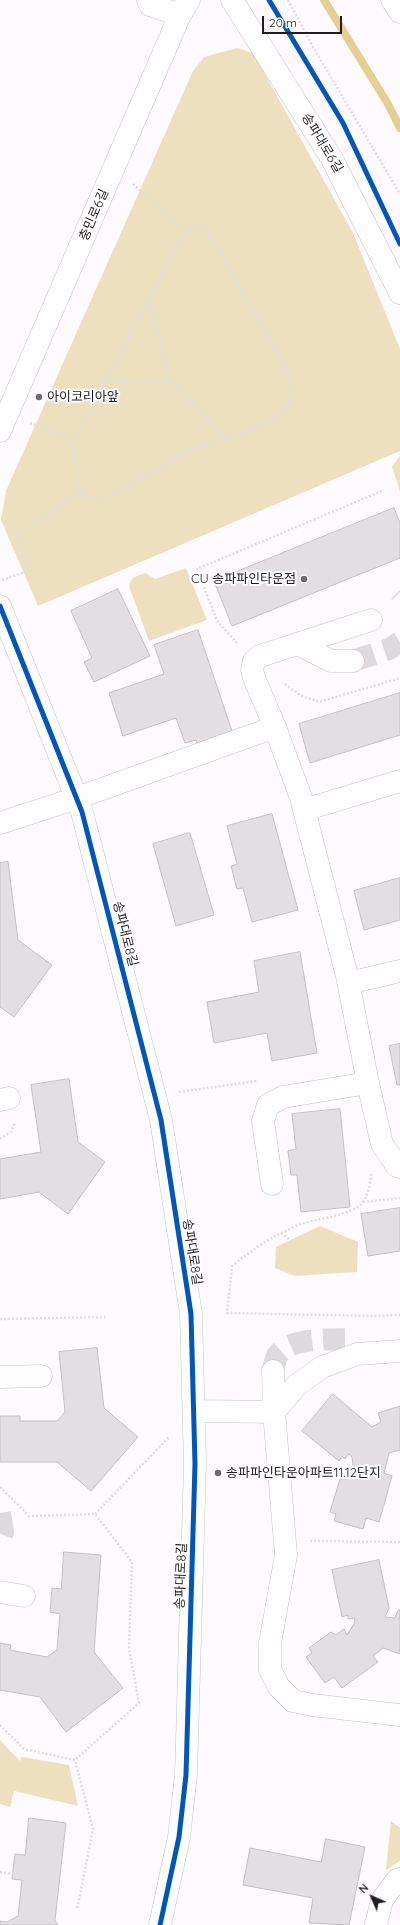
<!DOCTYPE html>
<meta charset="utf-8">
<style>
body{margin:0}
#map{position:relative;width:400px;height:1925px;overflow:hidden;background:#fefafd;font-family:Quicksand,sans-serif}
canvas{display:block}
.north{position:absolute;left:352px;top:1877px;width:40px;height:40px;-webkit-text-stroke:3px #fff;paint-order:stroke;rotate:315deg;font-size:11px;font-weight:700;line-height:16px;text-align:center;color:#211c21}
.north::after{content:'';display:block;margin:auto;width:14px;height:18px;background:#211c21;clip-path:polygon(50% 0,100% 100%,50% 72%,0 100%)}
.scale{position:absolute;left:262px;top:16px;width:80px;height:18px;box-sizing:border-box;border:2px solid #211c21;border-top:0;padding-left:5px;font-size:12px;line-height:14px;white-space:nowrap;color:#211c21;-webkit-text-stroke:3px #fff;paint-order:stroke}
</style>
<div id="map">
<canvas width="400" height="1925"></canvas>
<div class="north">N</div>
<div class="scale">20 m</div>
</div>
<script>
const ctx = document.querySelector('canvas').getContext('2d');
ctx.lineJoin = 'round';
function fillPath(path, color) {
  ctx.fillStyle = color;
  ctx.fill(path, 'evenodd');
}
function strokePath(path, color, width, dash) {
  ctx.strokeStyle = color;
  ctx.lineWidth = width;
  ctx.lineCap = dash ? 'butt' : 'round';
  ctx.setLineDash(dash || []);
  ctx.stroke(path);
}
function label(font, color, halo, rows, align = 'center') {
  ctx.font = font + ' Quicksand,"Noto Sans KR",sans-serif';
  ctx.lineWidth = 4;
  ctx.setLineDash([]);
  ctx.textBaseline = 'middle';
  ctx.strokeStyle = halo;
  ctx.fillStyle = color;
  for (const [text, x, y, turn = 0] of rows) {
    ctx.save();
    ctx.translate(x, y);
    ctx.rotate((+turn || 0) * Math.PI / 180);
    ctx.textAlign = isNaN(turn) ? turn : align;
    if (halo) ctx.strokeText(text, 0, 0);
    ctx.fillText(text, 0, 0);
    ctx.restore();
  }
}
fillPath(new Path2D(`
 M237,48L253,53L353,233L400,349V451L38,606L1,520L6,491L193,71L204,57Z
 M400,456V491L392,467Z
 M186,568L207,620L149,641L129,586C131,576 137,576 146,573L155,579Z
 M320,1226L358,1242L357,1272L295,1276L275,1268L276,1247Z
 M0,1740L20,1761L22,1757L69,1765L78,1806L14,1791L10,1807L0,1804Z
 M391,1821L400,1828V1861L386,1870Z`), '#ece0be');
strokePath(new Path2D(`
 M324,0L388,104L400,128`), '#e5d094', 8);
const building = new Path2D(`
 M394,508L400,523V558L232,626L214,581Z
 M118,589L150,656L94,682L84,662L92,658L71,611Z
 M198,630L232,731L197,743L196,740L185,743L176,718L123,736L109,693L164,674L154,645Z
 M400,693V735L310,763L299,724Z
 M272,814L298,910L252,922L243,888L237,889L231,866L237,864L227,826Z
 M190,833L214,915L176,926L153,844Z
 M8,862L18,940L52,965L14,1017L0,1007V863Z
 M400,878V920L364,930L354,891Z
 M300,952L317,1053L272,1061L267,1033L214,1043L207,1002L259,992L254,961Z
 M400,1044V1085H397L389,1046Z
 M69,1079L78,1142L105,1162L68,1214L39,1192L0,1199V1159L41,1152L31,1085Z
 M340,1109L350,1207L301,1212L297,1175H291L288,1151L296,1149L292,1114Z
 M400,1208V1251L368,1256L361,1214Z
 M97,1348L104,1408L138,1437L91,1491L57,1462H0V1416H20V1421H57L65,1412L59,1352Z
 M333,1394L372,1427L381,1422L378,1413L400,1406V1450L389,1453L384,1473L392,1476L379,1522L366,1518L363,1529L334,1521L336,1514L330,1512L340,1479H345L348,1470L354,1472L352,1457L349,1454L345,1459L342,1456L339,1461L302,1431Z
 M64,1552L101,1555L94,1652L123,1688L66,1732L40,1697L0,1690V1643L11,1645L10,1650L47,1657L57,1650L60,1614L50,1612L52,1588L61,1589Z
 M379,1560L389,1608L385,1617L395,1618L398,1610H400V1654L383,1648L373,1656L378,1662L342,1688L334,1677L325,1683L306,1657L312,1653L309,1648L331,1632L336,1635L344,1629L347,1635L355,1622L354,1618L348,1619V1615L342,1617L332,1570Z
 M29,1818L66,1823L55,1920L58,1925H0V1921L7,1922L18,1916L22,1880L12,1879L15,1854L25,1855Z
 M326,1839L365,1847L349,1925L309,1923L313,1898L243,1885L250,1848L321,1862Z`);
fillPath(building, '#e2dee2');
strokePath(building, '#c4bfc3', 1);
strokePath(new Path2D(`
 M399,591L400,592
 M353,661L389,649L400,642
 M273,1371C274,1366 275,1360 277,1356C290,1336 333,1340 354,1339
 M0,1513L3,1532L0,1540`), '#ddd9dc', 22, [22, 11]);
const minor = new Path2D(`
 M148,0L150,5L180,15
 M232,0L332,159L400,293
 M0,431L180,15L189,0
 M0,606L82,812L161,1120L191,1314L195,1464L186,1775L179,1837L160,1925
 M371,620L260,656L254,661L252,670L254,678L275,727L301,798L347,976L368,1083L382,1144L397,1166L400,1167
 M298,644L331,661H353
 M304,810L400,781
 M0,823L77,798L275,727
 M349,983L400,971
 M0,1100L9,1098
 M272,1184L263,1121L268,1105L283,1097L368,1083
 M273,1371L274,1412L286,1555L270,1643V1670L279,1687L293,1701L312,1705L400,1715
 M0,1377L41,1376
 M194,1411L274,1412L297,1385L322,1367L357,1354L400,1351
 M0,1592L24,1596
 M376,1925L382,1900L397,1880L400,1879`);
const highway = new Path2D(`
 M392,0L400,12`);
strokePath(minor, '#c6c2c6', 23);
strokePath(highway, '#c6c2c6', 23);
strokePath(new Path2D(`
 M288,0L313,47L400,194
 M133,184L187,232
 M200,224L208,232L286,366L292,386L290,404L276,419L234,438L186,451L159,469L101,501L87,498L81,491L77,478L74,440L179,244L187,232Z
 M149,299L171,381
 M105,381H171L227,439
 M30,423L74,440
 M2,580L28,571L18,535L81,491
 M237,643L217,621L197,569L384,490
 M285,684L300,695L319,702L400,678
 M179,1092L257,1081
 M0,1139L11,1132L15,1123
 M371,1174C372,1181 367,1197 362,1203C350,1217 314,1218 296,1226C271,1237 253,1249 232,1266L227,1313L373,1316L400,1315
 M363,1202L400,1198
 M281,1233L291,1241
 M0,1319L105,1317
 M0,1487L29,1516L95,1514L132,1562L129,1648L139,1703L75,1760
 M95,1514L169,1437
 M310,1541L400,1542
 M0,1725L24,1749L75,1760L93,1829L77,1910
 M0,1872L13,1874`), '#dfdfdf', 2.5, [2, 2]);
strokePath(minor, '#fffeff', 22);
strokePath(highway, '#fffeff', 22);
strokePath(new Path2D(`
 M269,0L343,123L400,244
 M0,606L82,812L161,1120L191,1314L195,1464L186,1775L179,1837L160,1925`), '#0057b8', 5);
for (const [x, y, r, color] of [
 [39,397,4,"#6e6a6e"],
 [304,579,4,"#6e6a6e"],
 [218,1473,4,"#6e6a6e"]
]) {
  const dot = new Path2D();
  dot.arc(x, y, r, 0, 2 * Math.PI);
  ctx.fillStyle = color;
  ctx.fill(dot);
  strokePath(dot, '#fff', 1.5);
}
label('13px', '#211c21', '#fff', [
 ["송파대로6길",322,143,59],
 ["충민로6길",94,215,-67],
 ["송파대로8길",125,934,76],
 ["송파대로8길",192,1252,81],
 ["송파대로8길",181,1576,-88]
]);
label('13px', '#211c21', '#fff', [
 ["아이코리아앞",47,397],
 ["CU 송파파인타운점",296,579,"right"],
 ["송파파인타운아파트11.12단지",226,1473]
], 'left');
</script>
